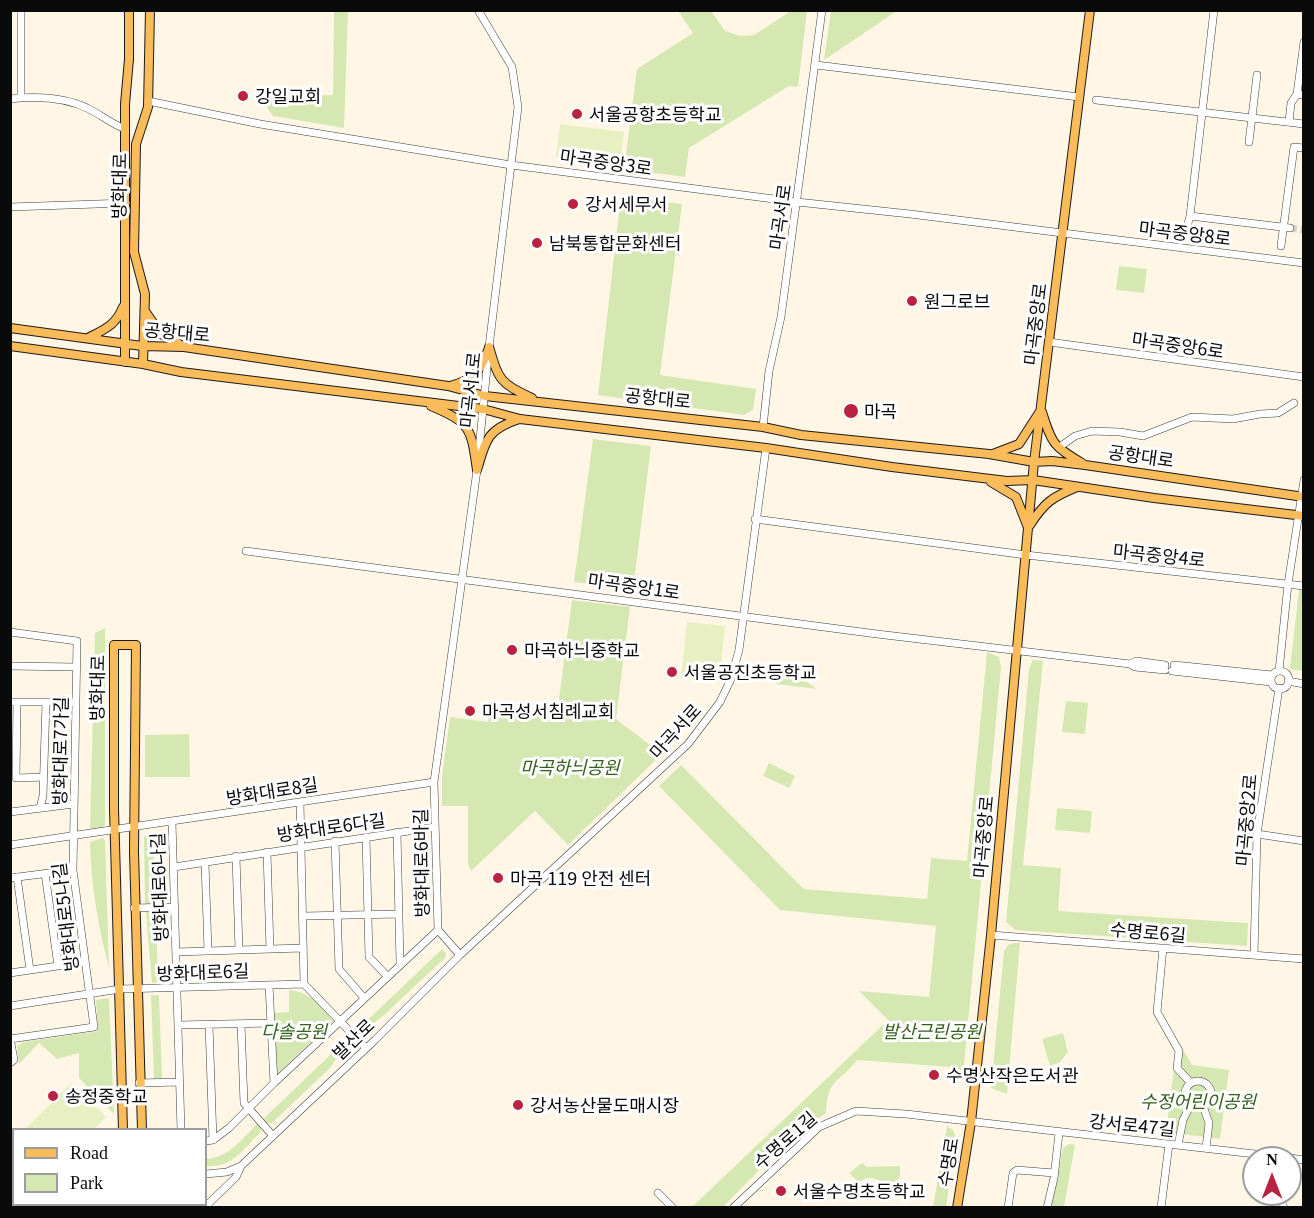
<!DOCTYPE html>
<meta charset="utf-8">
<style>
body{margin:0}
#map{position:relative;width:1314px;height:1218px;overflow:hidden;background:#fff6e6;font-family:Georgia,serif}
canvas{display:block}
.frame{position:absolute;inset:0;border:12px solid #0a0a0a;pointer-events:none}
.legend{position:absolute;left:12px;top:1128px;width:195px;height:78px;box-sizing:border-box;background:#fff;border:2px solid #9d9d9d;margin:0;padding:8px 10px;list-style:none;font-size:18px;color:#0a0a0a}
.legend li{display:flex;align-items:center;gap:12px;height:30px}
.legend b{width:30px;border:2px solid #9d9d9d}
.north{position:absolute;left:1242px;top:1146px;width:60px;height:60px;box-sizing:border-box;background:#fff;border:2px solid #9d9d9d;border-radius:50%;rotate:0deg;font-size:16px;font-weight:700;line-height:24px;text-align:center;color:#0a0a0a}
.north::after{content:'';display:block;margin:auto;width:21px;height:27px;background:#b92241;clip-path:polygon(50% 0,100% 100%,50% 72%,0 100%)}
</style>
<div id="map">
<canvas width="1314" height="1218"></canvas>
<div class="frame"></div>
<ul class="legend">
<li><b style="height:8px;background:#fabb5b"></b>Road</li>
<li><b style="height:16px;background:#d6e8b1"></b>Park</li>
</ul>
<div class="north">N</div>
</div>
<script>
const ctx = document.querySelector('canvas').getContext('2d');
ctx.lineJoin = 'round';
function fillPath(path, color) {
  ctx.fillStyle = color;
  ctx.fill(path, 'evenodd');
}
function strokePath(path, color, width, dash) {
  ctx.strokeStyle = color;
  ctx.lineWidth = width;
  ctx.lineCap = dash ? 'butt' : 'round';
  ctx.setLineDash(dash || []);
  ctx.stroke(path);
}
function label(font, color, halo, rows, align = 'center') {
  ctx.font = font + ' Georgia,"Noto Sans KR",serif';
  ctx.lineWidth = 6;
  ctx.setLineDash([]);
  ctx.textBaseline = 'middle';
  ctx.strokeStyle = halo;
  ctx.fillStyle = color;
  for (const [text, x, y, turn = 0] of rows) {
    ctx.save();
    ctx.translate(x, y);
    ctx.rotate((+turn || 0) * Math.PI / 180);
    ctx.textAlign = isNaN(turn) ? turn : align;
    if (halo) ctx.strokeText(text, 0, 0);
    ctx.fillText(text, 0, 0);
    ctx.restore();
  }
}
fillPath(new Path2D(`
 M334,11H348L344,128L273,116L266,106V86L285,96L333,95Z
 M678,11H711L725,31L740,36L754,35L791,11H807L798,87L789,86L689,148L685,177L624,169L637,69L693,33Z
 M831,11V10L897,11L824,60Z
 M621,196L682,204L660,375L756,389L753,410L744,415L598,395Z
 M1119,266L1147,269L1144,293L1116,290Z
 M593,439L651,446L633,590L574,582Z
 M1299,589L1303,590V671L1290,669Z
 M572,600L630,607L616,719L662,754L568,845L535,811L471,871L468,864V806H442V776L450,717L488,722L490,705L557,714Z
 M105,628V825L102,828L90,829L95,633Z
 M987,652L999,657L1001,667L963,1076L950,1075V1067L857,1060C838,1084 827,1079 826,1113C787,1139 756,1174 723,1207H692L888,1020L859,991L929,997L936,926L780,910L659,786L681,765L804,889L927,899L931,858L967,861Z
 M1033,660L1043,661L1023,865L1061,868L1058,911L1248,923L1247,946L1015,930L1006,922L1029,669Z
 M779,663L817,689L776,684Z
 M1066,701L1088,703L1085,734L1062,732Z
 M189,734L190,777H145V735Z
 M769,763L795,776L789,788L763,776Z
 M1057,808L1092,811L1090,833L1055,830Z
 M144,836H153L155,904H145Z
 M103,838L105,841L109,968C98,926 91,886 90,842Z
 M146,912H156L158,982L152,983Z
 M1014,943H1020L1007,1094L991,1088L1004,951L1008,945Z
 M442,949L446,953V957L383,1016L363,1032L360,1033L357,1030Z
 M1161,955H1166L1160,1010L1192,1065L1229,1070L1220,1139L1166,1132L1176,1054L1153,1014Z
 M289,990C310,992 321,1005 333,1021L277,1074L274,1013L289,1012Z
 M151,995H159L162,1078L154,1079Z
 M109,998L114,1114L79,1078V1053L57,1059L39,1043L19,1064L17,1046L23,1042L98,1031L96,1000Z
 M1063,1033L1068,1052L1060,1062L1050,1066L1042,1039Z
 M349,1037L351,1043L339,1055L330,1068L272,1123H267L263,1119Z
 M257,1124L261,1128L260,1133C242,1150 233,1168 206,1166V1159C228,1158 242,1139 257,1124Z
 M947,1126L954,1131L956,1141L946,1207H933Z
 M1069,1144L1075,1145L1064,1207H1051L1063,1148Z
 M862,1163L867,1167L900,1166V1176L891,1191C882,1181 871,1173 859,1182L849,1173Z`), '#d6e8b1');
fillPath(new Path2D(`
 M560,124L624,132L620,164L556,157Z
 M687,622L725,626L719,683L681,678Z
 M71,1083L106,1117L94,1129H25Z`), '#e7efc3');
strokePath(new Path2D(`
 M1290,228L1304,230`), '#dad3c5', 7, [7, 3.5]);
const minor = new Path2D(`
 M21,10V98
 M1304,42L1297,94L1304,95
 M816,65L1079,97
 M10,99C36,96 65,97 89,109C101,115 112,124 125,129
 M1096,100L1304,124
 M148,101L260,124L511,165L797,202L910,214L1304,263
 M1289,122L1291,103L1297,94
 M1249,142L1257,75
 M10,207L126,203
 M1190,216L1290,228
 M1185,234L1190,216L1214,10
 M1281,246L1294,147L1304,148
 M1049,342L1304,377
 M763,427L769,371L781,317L822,10
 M1061,446L1075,436L1092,431L1120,432L1143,436L1192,417L1233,419L1260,414L1278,413L1294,403
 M755,519L1026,555L1304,586
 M246,551L877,634L1130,664L1135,667L1165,670
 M10,632L77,641L73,870L94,1027L10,1039
 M1130,664L1136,661L1165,665
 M1174,665L1272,675
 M10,666L77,667
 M1172,671L1271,682
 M1279,671L1288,584L1304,480
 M1271 680a9 9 0 1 1 18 0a9 9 0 1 1-18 0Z
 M1288,681L1304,684
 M10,702H76
 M17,702L16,778L44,777
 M300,802L304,984
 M40,808L43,796L46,702
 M10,812L74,804
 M172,822L181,1130
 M397,832L400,963
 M1257,834L1304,841
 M366,837L369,957L387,976
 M335,841L339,969L364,998
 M10,845L434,782
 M267,852L270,949
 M236,856L239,950
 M205,862L208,951
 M174,867L435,827
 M45,873L58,966
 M17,877L30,970
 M10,878L73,870
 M134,908L175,907
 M303,916L399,914
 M438,930L434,782L477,470L489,347L518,107L512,67L478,10
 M438,930L460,955
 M991,935L1304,959
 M1163,948L1157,1012L1179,1051L1177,1068L1191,1083
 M176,952L303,948
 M1254,955L1257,834L1279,688
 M10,973L85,962
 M269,985L274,1083
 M10,1006L120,989L304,984L366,1048
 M241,1024L244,1103L273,1136
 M178,1025L271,1023
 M209,1025L213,1140
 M10,1038L14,1060L10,1063
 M1185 1094a13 13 0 1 1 26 0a13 13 0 1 1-26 0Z
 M139,1083L180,1082
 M1203,1106L1209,1123L1206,1148
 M206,1141L213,1140L229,1128L274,1083L438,930
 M1178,1145L1183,1120L1191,1104
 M1290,1158L1304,1160
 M206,1174L227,1172L241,1166L375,1040L460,955L688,744L720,702L731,679L739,650L766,448
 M658,1193L673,1208
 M1278,1194L1284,1208
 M204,1208L236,1177L241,1166
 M733,1208L819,1127L856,1111L906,1114L1290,1158
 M1008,1208L1013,1173L1017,1170L1054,1173
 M1047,1208L1054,1178L1059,1133
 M1161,1208L1169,1144`);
const major = new Path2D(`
 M145,311L161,334L181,345
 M10,328L142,346L184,347L448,386L485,396L763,427L801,435L989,454L1034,462L1052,461L1085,465L1304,497
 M88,338C105,329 116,325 123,307
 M10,346L143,364L181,372L483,409L520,419L766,448L892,467L1007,481L1033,480L1154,498L1304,516
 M489,347C499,381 500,383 532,398
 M125,362V104L129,59V10
 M143,364L145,294L134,252L136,144L148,107L150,10
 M450,386C475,379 480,372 489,348
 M431,406C471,423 471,428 477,470
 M1042,412C1052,444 1053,446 1082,463
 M993,454L1019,444L1039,413
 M478,467C486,438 489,429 519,419
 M991,482L1016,497L1027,525
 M1030,525C1044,503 1052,497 1077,487
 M123,1130L114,808V645H136L134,852L142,1130
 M10,1182L14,1185
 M10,1196L14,1199
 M19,1204L22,1208
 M34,1204L37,1208
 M126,1204V1208
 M144,1204V1208
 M957,1208L971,1122L991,935L1034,462L1090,10`);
strokePath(minor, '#3d3d3d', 8);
strokePath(major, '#1b1b1b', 10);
strokePath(minor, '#fff', 7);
strokePath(major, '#fabb5b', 8);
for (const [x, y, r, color] of [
 [243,96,6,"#b92241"],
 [577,114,6,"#b92241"],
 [573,204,6,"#b92241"],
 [537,243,6,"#b92241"],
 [912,301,6,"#b92241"],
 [851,411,8,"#b92241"],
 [512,650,6,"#b92241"],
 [672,672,6,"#b92241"],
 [470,711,6,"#b92241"],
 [498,878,6,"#b92241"],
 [934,1075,6,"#b92241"],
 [53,1096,6,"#b92241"],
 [518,1105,6,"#b92241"],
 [781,1191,6,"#b92241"]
]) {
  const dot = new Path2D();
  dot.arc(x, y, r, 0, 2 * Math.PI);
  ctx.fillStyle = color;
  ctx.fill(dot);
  strokePath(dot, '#fff', 2);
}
label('18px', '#0a0a0a', '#fff', [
 ["강일교회",255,96],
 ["서울공항초등학교",589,114],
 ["강서세무서",585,204],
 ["남북통합문화센터",549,243],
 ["원그로브",924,301],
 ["마곡",864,411],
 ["마곡하늬중학교",524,650],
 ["서울공진초등학교",684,672],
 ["마곡성서침례교회",482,711],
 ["마곡 119 안전 센터",510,878],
 ["수명산작은도서관",946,1075],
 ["송정중학교",65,1096],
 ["강서농산물도매시장",530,1105],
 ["서울수명초등학교",793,1191]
], 'left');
label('18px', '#0a0a0a', '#fff', [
 ["마곡중앙3로",606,162,8],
 ["방화대로",119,186,-89],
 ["마곡서로",780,217,-82],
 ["마곡중앙8로",1185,233,7],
 ["마곡중앙로",1035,324,-83],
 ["공항대로",177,332,5],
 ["마곡중앙6로",1178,345,8],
 ["마곡서1로",470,390,-84],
 ["공항대로",658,398,6],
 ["공항대로",1141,456,8],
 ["마곡중앙4로",1159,555,6],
 ["마곡중앙1로",634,586,8],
 ["방화대로",97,688,-89],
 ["마곡서로",675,731,-48],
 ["방화대로7가길",60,751,-89],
 ["방화대로8길",272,791,-9],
 ["마곡중앙2로",1246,820,-85],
 ["방화대로6다길",331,827,-8],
 ["마곡중앙로",983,837,-85],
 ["방화대로6바길",421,863,-91],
 ["방화대로6나길",159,887,-92],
 ["방화대로5나길",65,917,-97],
 ["수명로6길",1148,932,5],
 ["방화대로6길",203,972,-2],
 ["발산로",353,1039,-44],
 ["강서로47길",1132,1125,6],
 ["수명로1길",785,1140,-41],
 ["수명로",948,1162,-81]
]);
label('italic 18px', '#34601b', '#fff', [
 ["마곡하늬공원",570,767],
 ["다솔공원",294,1031],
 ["발산근린공원",932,1031],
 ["수정어린이공원",1198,1101]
]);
</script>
